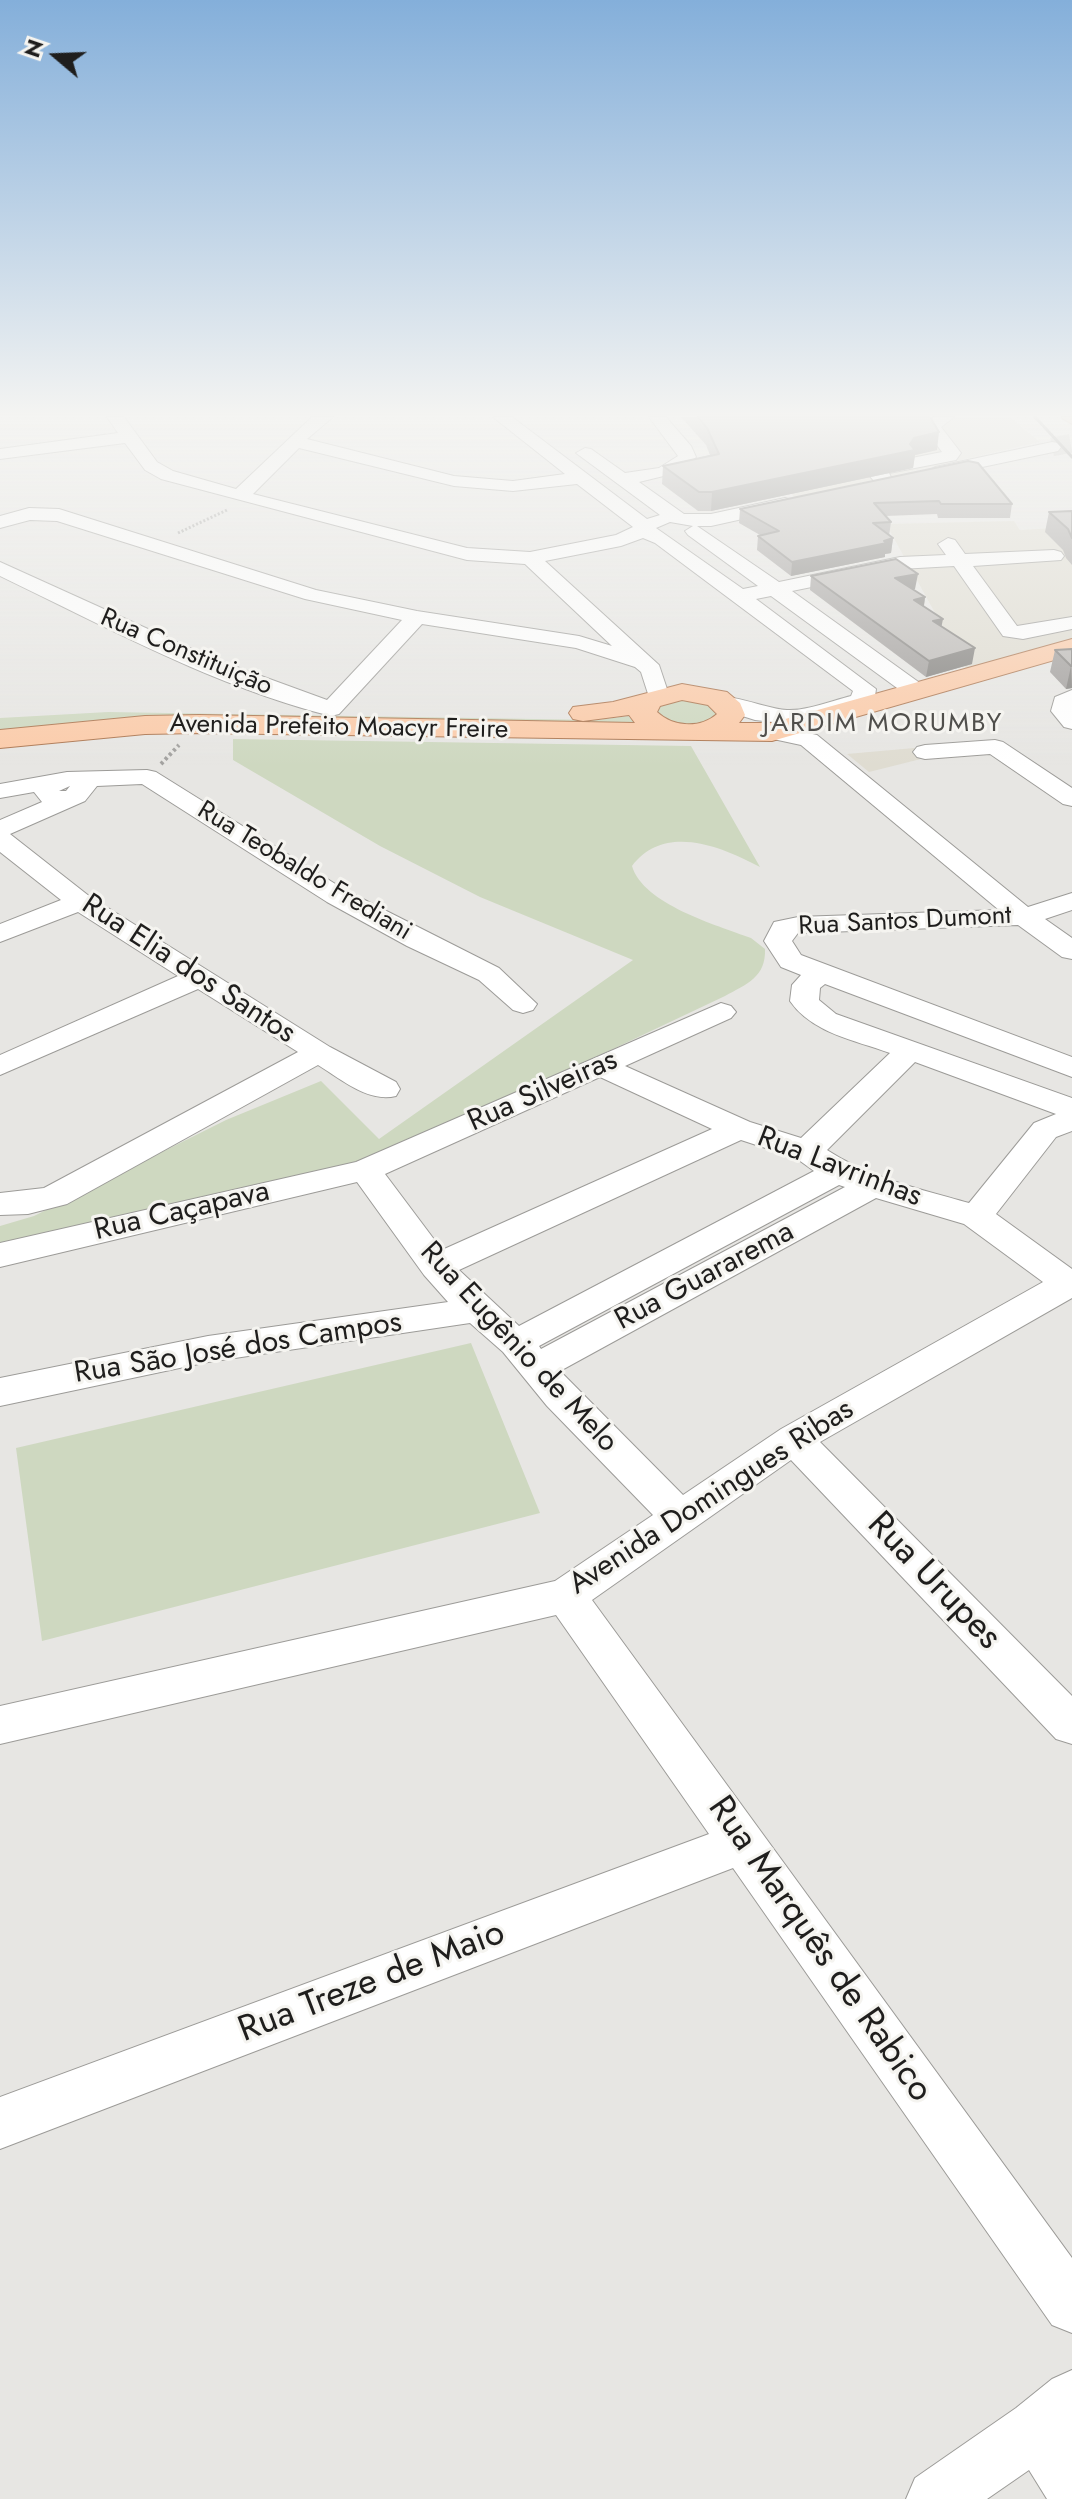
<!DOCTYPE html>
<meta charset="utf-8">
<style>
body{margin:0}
#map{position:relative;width:1072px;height:2499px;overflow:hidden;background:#e7e6e3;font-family:Jost,sans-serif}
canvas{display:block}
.north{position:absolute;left:16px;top:16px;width:80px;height:80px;-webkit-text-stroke:6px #f5f4f0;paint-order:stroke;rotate:289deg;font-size:22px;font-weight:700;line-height:32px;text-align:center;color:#1f1e1d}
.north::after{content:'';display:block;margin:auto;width:28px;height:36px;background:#1f1e1d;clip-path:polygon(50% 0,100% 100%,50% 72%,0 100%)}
</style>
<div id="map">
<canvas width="1072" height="2499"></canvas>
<div class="north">N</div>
</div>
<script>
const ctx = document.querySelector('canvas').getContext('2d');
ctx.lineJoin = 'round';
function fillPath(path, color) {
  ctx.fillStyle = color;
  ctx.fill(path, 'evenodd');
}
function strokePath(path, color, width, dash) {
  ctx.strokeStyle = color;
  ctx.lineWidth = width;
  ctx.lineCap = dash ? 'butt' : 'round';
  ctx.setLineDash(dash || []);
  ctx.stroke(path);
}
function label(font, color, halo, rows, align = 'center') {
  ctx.font = font + ' Jost,sans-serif';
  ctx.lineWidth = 6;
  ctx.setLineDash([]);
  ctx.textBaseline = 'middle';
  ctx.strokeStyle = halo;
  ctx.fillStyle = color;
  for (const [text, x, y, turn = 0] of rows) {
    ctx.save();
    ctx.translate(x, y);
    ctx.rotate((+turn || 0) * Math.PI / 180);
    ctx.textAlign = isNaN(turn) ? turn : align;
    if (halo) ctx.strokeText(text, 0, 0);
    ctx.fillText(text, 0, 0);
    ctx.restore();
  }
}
fillPath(new Path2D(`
 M724,417H1010L1040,442L795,498Z
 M1014,521L1020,530L1072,527V643L967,671L886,524Z
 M914,748L925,758L869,772L847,754Z`), '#dfdcd1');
fillPath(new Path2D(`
 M669,695L723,706L710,727L661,725L652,703Z
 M108,712L597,720L628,716L640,728L0,732V718Z
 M233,739L691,746L760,867C721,846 664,823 632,866C643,904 716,925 751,938L765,949C766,977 747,984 725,996L387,1156L0,1247V1226L34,1216L226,1120L321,1081L379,1139L633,960L480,897L380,846L233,760Z
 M471,1343L540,1513L42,1641L16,1448Z`), '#ced8c0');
strokePath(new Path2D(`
 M1052,447L1072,443`), '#bfbebb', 19, [19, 10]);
const minor = new Path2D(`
 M107,417H124L157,462L173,471L236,489L312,417H333L307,439L454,476L513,481L565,474L493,417H512L647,519L660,515L576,453L585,448L591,449L625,473L659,468L678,456L649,417H666L691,446L696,457L680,472L639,482L684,514H711L785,498L792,500L794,504L792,508L711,526H697L779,582L900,557L946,555L938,544L948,538L955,540L965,554L1054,550L1061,552L1064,556L1061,560L973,566L1017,626L1072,617V629L1023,639L1003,636L954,566L900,569L792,591L924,686L927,691L916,698L908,696L771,596L756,599L876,689L875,696L867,706L791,724L755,720L717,708L714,703L717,698C735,694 766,709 787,710C807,711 831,701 851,696L853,691L655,543L643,538L621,546L545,561L659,665L669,695L666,700H650L641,672L635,667L576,648L422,624L339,714L331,716C216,687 106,627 0,576V562L212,658L327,700L402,620L305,599L57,521L30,520L0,528V516L29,508L59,509L316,590L417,611L579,636L612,646L525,564L467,560L161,479L145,470L125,443L0,459V449L118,433ZM299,448L454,486L513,491L577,484L633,527L616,535L530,552L467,548L253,494ZM670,522L693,526L685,531L688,535L758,586L743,589L656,528Z
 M934,417H954L941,427L961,453L956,460L889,473L894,483L891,487H879L869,475L877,465L942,452L923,426Z
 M1052,442L1058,443L1061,447L1058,451L935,477L926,472L935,467Z
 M1072,690V729L1064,727L1051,711L1055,697Z
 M772,725L817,735L1028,907L1072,893V910L1045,919L1072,938V959L1062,957L1018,925L798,933L792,941L801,955L1072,1057V1077L825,984L820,988L819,1000L836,1014L1072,1098V1131L1056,1137L996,1214L1072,1269V1298L820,1442L1072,1696V1744L1056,1739L791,1460L592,1600L1072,2258V2333L1052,2325L733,1868L0,2149V2097L709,1834L556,1615L0,1744V1706L555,1581L653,1515L547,1406L503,1352L470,1323L208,1362L0,1406V1378L208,1336L448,1302L424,1275L357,1182L0,1267V1243L356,1162L721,1003L731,1006L736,1012L731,1018L625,1066L750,1122L801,1138L890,1053C854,1040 812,1033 790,1001L792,985L801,975L781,967L764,941L774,922L798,917L999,910L801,745L764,737L760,732L764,727ZM915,1062L1056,1114L1034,1123L969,1203C920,1189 870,1178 827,1150ZM600,1077L712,1129L442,1250L385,1174ZM741,1140L796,1158L814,1171L519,1326L459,1270ZM839,1185L845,1187L541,1349L539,1346ZM876,1198L964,1224L1043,1282L781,1429L683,1495L560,1371Z
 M995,740L1003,742L1072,788V806L1063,804L990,754L925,759L917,757L913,752L917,747L925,745Z
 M147,770L156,772L345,890L499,968L537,1004L533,1010L523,1013L513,1010L479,980L407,946L327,902L142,784L97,786L85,801L10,834L89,896L330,1047L396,1082L400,1089L396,1096C368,1103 341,1079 318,1065L67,1204L28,1214L0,1215V1193L44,1188L298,1052L198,989L0,1075V1055L178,976L78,912L0,942V924L61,900L0,852V820L42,802L34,792L0,798V784L67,772ZM70,786L66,791H59Z
 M1072,2370V2499H1047L1029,2470L987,2499H906L915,2478L1016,2408L1052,2379Z`);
const major = new Path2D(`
 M1072,417V424L1062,418V417Z
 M1072,639V655L772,741L199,733L145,734L0,748V730L145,716L199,715L635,723L629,715L583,721L573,719L569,713L573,707L613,702L682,684L727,692L740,703L745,715L739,723H771ZM682,700L708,705L717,714C700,729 673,727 657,712L660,706Z`);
strokePath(minor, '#9c9b98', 2);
strokePath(major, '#ad7853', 2);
strokePath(new Path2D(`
 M178,533L227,510`), '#a2a19f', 3, [2, 2]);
strokePath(new Path2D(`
 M161,764L179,745`), '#a2a19f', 4, [3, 3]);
fillPath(minor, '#fff');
fillPath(major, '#fbcba9');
strokePath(new Path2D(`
 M1035,417L1072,457`), '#676665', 3);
fillPath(new Path2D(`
 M681,417H930L937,450L915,455L913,468L711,511H698L662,484L663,466L710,455L706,445Z
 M968,461L1012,504L1010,518H938L937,514L886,516L891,522L889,536L893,538L891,553L885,554V557L791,576L757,550L758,536L760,535L739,523L740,509Z
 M1072,511V565L1066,558L1063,550L1045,532L1049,512Z
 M811,576L915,589H913L925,597L924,606L972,664L926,677L810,590Z
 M1072,649V688L1066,689L1050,672L1055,650Z`), '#a29f9d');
fillPath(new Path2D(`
 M939,432L937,450L915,455L913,468L711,511L712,492L910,444L914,438Z
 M893,538L891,553L885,554V557L791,576L792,562Z
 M918,574L915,589L893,593L895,578Z
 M925,597L923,612L914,600Z
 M943,619L940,634L933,621Z
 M975,648L972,664L926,677L929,661Z
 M1071,666L1072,688L1066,689Z`), '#84827f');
const building = new Path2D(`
 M698,417H930L939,432L914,438L910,444L915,450L712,492H699L663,466L719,454L707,428Z
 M968,461L978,463L1012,504H941L939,501L874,503L891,522L873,523L893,538L884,541L887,543L792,562L758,536L779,531L740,509Z
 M1072,511V538L1068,529L1049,512Z
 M896,559L918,574L895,578L925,597L914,600L943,619L933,621L975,648L929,661L811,576Z
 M1072,649V666H1071L1055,650Z`);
fillPath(building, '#bcb9b6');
strokePath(building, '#84827f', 2);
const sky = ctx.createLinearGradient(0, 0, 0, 767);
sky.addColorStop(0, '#84afda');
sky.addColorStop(0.54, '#f4f4f2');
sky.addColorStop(1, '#f4f4f200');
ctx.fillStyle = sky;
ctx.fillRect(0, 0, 1072, 767);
label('26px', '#1f1e1d', '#f5f4f0', [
 ["Rua Constituição",186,653,23],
 ["Avenida Prefeito Moacyr Freire",339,728,1],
 ["Rua Teobaldo Frediani",304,872,31],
 ["Rua Santos Dumont",905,922,-3]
]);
ctx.letterSpacing = '2px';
label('26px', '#504f4c', '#f5f4f0', [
 ["JARDIM MORUMBY",883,725]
]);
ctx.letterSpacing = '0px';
label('30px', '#1f1e1d', '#f5f4f0', [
 ["Rua Elia dos Santos",188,970,33],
 ["Rua Silveiras",543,1092,-24],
 ["Rua Lavrinhas",839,1168,21],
 ["Rua Caçapava",182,1212,-13],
 ["Rua Guararema",705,1277,-28],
 ["Rua Eugênio de Melo",518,1348,47],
 ["Rua São José dos Campos",238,1349,-9],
 ["Avenida Domingues Ribas",712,1498,-33]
]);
label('36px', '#1f1e1d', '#f5f4f0', [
 ["Rua Urupes",933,1582,46],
 ["Rua Marquês de Rabico",819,1950,55],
 ["Rua Treze de Maio",372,1983,-21]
]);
</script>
